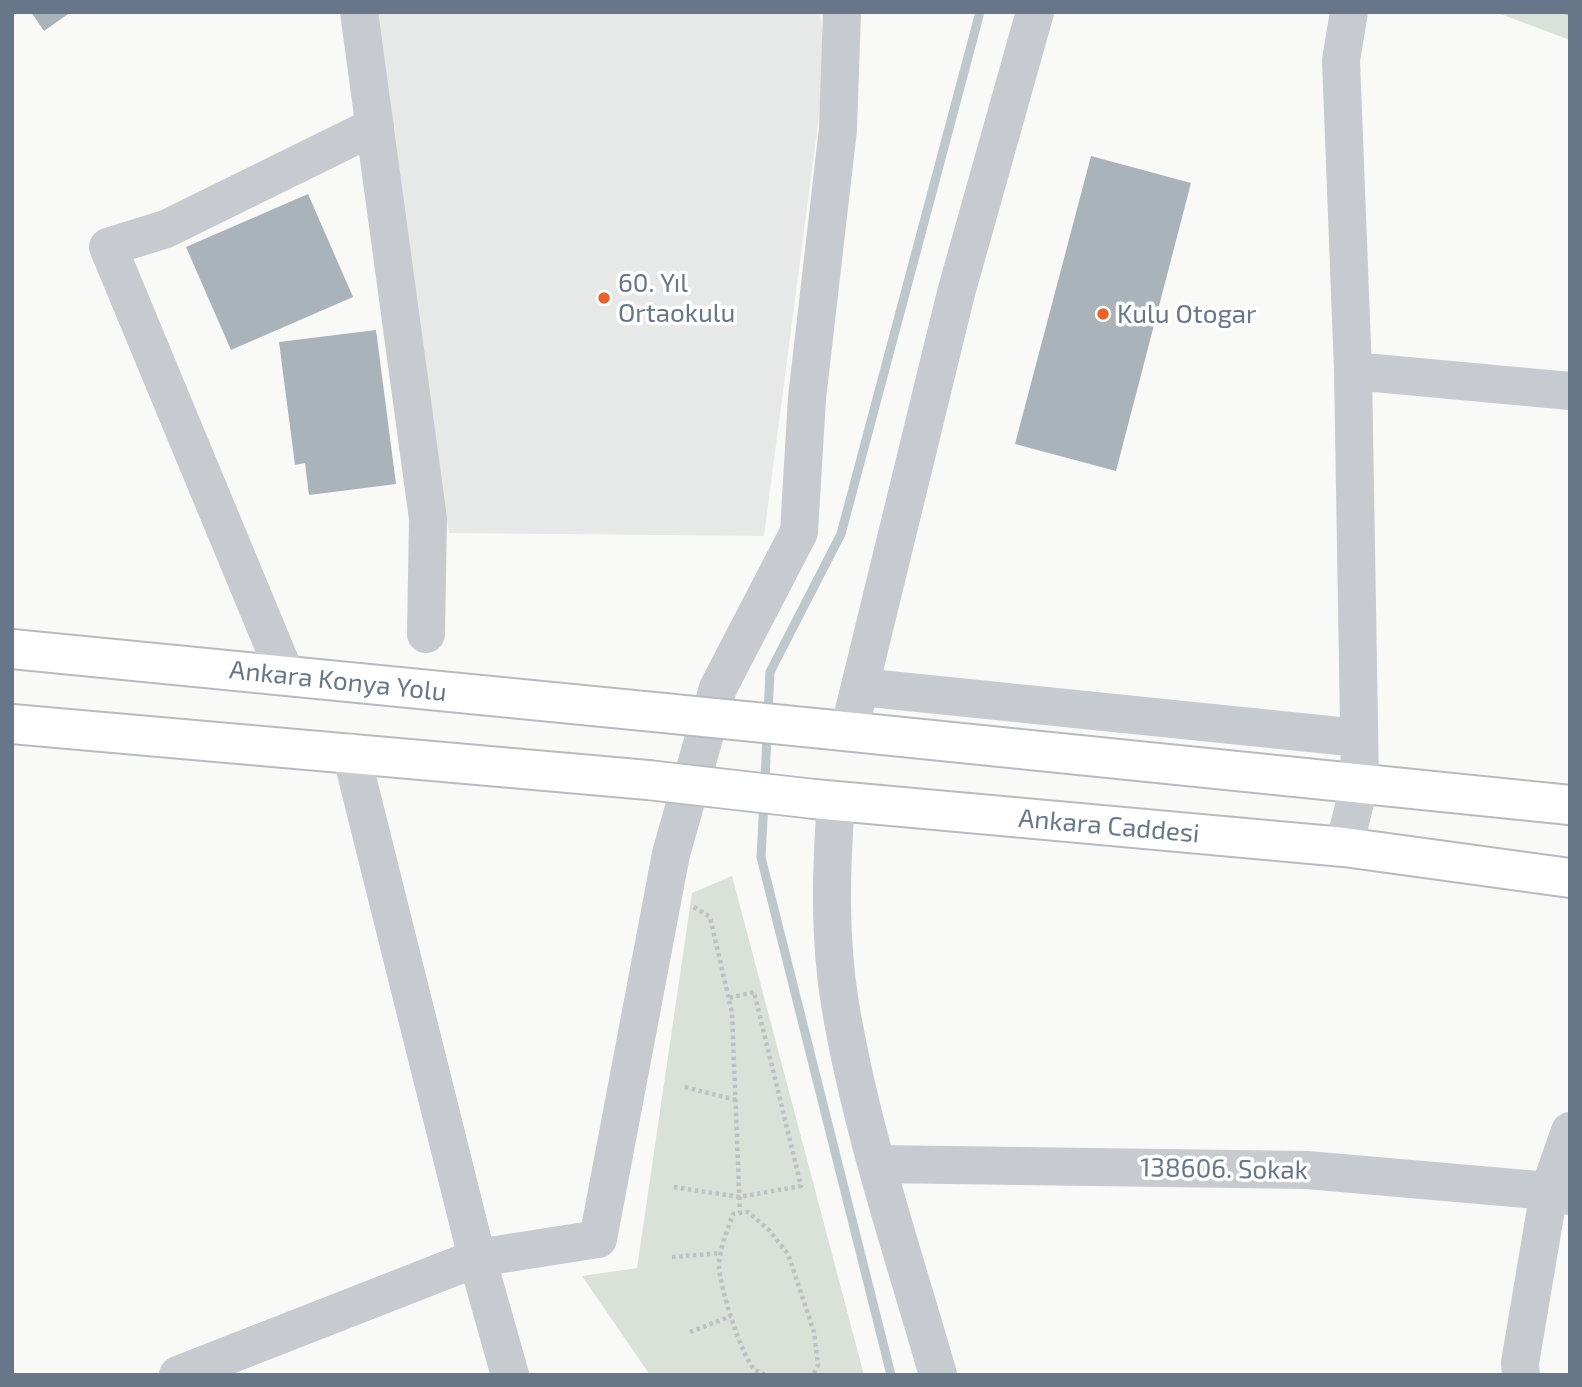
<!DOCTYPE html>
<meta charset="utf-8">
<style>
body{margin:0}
#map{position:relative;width:1582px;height:1387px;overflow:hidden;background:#f9f9f7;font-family:"Exo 2",sans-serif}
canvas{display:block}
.frame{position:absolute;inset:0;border:14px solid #677789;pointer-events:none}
</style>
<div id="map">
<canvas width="1582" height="1387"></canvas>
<div class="frame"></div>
</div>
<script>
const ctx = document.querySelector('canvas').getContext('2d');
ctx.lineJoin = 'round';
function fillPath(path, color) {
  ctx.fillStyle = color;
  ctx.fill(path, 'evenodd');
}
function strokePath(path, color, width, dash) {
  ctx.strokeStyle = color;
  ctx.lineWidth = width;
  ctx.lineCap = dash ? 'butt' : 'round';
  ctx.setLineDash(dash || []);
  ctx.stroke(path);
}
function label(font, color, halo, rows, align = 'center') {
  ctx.font = font + ' "Exo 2",sans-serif';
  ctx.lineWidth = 7;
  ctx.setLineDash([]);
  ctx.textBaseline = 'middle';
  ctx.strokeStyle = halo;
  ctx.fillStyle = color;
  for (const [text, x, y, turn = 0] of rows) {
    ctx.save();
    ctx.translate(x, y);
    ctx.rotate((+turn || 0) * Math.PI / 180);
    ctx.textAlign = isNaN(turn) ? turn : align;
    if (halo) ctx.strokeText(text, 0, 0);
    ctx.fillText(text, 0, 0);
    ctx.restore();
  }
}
fillPath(new Path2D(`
 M368,12H820L826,63L764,536L449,533Z`), '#e7e8e8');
fillPath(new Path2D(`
 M1495,12H1570V40Z
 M732,876L864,1375H650L582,1276L637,1268L692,893Z`), '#dae1d8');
strokePath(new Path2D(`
 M768,714L770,672L841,534L980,12
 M765,784L767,731
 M764,801L761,857L891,1375`), '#bdc7cc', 9);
fillPath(new Path2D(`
 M31,12H71L44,31Z
 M1091,156L1191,183L1116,471L1015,444Z
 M308,194L353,297L231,350L186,247Z
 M376,330L396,484L309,495L305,463L295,465L279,342Z`), '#abb3ba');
const highway = new Path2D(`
 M12,649L664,713
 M12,724L648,780
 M824,729L1570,805
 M814,799L1344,847L1570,878`);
strokePath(highway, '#b7bbbf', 42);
strokePath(new Path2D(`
 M1565,12L1570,14
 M694,907L710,917L732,1013L740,1213
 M685,1087L736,1100
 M674,1187L739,1197L801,1186L754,992L729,998
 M672,1257L721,1253
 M690,1332L731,1316
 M765,1375C764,1374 756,1371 755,1370C741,1356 720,1287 719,1267C719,1250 727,1231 733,1214L748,1212L769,1230L788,1254L814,1332L818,1365L813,1375`), '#bec1c4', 4.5, [3.5, 3.5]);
strokePath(new Path2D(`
 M359,12L428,519L426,634
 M1353,371L1570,391
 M286,676L108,247L166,229L375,126
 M860,687L1359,738
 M849,731L956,293L1035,12
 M351,753L477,1258L510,1375
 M836,802C831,870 829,937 840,1004C861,1130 903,1252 938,1375
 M1344,847L1360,782L1353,371L1341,60L1349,12
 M878,1164L1307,1170L1549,1191L1570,1196
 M178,1375L477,1258L598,1239L671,854L718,688L799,532L807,398L838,129L842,12
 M1521,1375L1520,1363L1549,1191L1570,1131`), '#c7cace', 38);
strokePath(highway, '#fff', 38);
const highwayBridge = new Path2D(`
 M664,713L824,729
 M648,780L814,799`);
strokePath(highwayBridge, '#b7bbbf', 42, []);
strokePath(highwayBridge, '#fff', 38);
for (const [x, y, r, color] of [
 [604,298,7,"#e86328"],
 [1103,314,7,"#e86328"]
]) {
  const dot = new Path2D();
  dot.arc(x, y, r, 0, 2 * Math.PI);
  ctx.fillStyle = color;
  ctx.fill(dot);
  strokePath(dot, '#fff', 2.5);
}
label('26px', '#677789', '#fff', [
 ["60. Yıl",618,283],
 ["Ortaokulu",618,313],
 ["Kulu Otogar",1117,314]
], 'left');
label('26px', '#677789', '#fff', [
 ["Ankara Konya Yolu",338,681,6],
 ["Ankara Caddesi",1109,826,5],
 ["138606. Sokak",1224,1169,1]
]);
</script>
